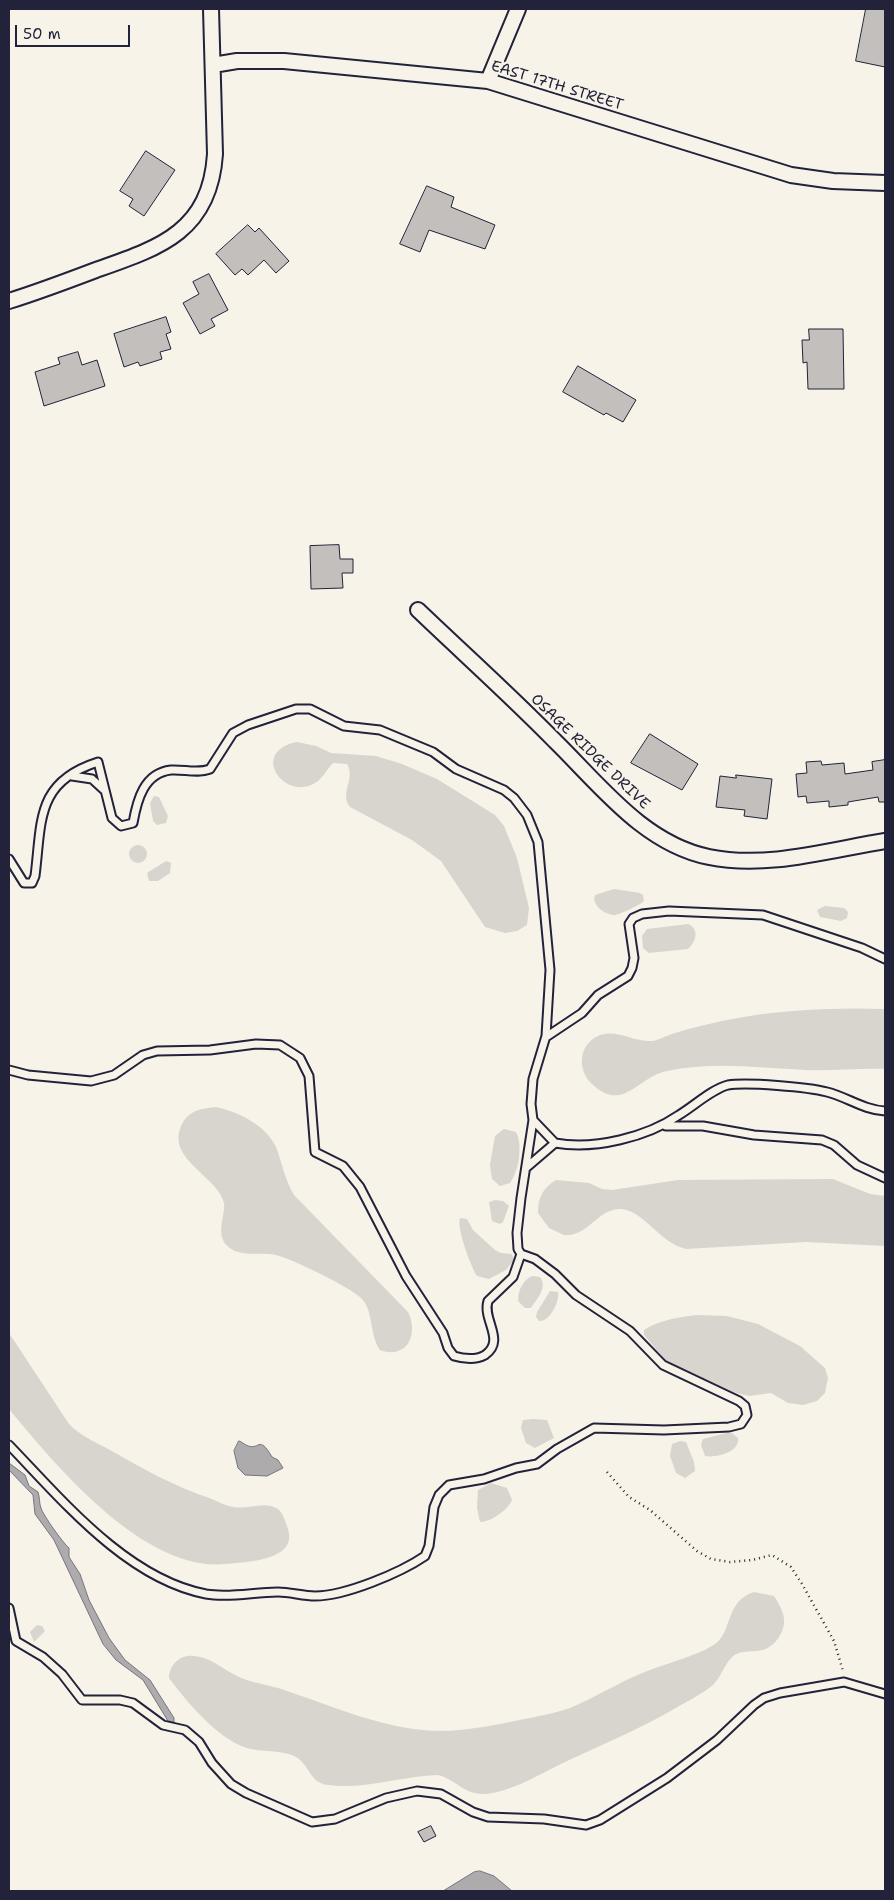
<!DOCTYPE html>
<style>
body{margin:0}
#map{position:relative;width:894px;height:1900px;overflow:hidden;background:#f7f3e8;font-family:"Shantell Sans",sans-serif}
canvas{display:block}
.frame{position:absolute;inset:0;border:10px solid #22223b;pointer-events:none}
.scale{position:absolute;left:15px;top:25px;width:115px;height:22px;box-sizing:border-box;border:2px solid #22223b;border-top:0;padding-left:6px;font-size:15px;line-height:18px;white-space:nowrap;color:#22223b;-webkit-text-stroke:4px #f7f3e8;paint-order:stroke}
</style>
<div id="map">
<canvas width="894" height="1900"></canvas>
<div class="frame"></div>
<div class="scale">50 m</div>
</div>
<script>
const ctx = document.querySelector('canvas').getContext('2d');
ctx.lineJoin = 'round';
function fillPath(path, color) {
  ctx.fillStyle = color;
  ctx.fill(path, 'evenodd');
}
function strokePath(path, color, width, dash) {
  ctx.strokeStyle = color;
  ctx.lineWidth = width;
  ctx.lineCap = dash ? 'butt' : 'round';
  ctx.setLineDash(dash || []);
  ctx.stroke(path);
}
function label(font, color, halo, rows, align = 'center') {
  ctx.font = font + ' "Shantell Sans",sans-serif';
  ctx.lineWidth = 5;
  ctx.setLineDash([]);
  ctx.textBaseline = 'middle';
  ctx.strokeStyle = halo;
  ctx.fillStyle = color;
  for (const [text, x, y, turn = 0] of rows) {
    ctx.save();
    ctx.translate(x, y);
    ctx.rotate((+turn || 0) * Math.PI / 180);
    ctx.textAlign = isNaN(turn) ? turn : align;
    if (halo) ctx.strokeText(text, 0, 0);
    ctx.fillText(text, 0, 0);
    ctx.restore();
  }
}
fillPath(new Path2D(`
 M297,742L316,746L331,753L376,756L402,764L437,779L495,815L504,826L517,858L529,908L527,925L517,931L505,933L485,927L441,861L412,840L350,807C339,793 356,779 347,764L333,763C327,769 324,776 318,781C287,805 247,752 297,742Z
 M154,796L159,797L168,816L166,823L157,825L153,821L150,803Z
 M129 854a9 9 0 1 1 18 0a9 9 0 1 1-18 0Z
 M166,861L171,863L170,873L158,881H149L147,873Z
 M614,889L640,893L643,895L644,901C640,905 621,914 615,915C605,915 591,905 595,895Z
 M825,906L844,908L848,912L847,918L841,921L820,917L817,910Z
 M688,924C700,929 696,942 688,949L649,953L643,948L642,936L647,929Z
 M885,1009V1069C859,1068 832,1071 806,1070C760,1068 713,1061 667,1071C637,1077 622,1115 590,1082C578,1069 579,1046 596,1037C615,1027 632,1042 651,1041C658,1041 665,1036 672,1034C690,1028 709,1024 727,1020C776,1010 835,1007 885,1009Z
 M215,1107C237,1111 266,1125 276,1147C282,1163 285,1180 294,1195L408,1312C419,1334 407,1360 380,1350C369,1334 374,1311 361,1298C350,1287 292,1259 276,1255C262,1252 248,1256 235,1251C211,1240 226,1217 224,1203C219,1178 169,1160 180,1129C186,1111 199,1109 215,1107Z
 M504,1129L516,1132C523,1145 519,1171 510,1183L500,1186L492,1179L490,1165L495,1136Z
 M556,1180L589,1183L602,1189L612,1190L678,1180L833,1179L870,1194L885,1196V1246L806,1242L686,1249C660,1243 645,1212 622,1209C598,1207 589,1237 564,1235L549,1228L538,1213C538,1197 543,1188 556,1180Z
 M495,1200L503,1201L509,1206L503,1222L500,1224L492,1221L489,1202Z
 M460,1218L467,1219L473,1230L495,1250L501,1253L512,1254L514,1260L506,1270L489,1279L477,1276C471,1267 456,1227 460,1218Z
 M532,1276L540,1277C548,1287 537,1299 531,1308H525L518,1301C518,1291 522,1281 532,1276Z
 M550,1291L558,1292C560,1301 550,1322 539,1321L536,1317L537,1312Z
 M697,1315L727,1316L758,1324L800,1346L825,1368L828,1378L825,1393L817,1401L803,1405L788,1403L771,1393L749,1396L736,1393L666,1361L644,1335V1330C659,1320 680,1317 697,1315Z
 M9,1333L69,1424C81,1436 95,1442 110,1450C143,1469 176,1487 212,1499C219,1502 226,1506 233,1507C248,1510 264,1500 278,1509C283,1513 286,1523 288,1529C298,1561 245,1562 225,1564C144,1572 56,1466 9,1409Z
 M533,1419L547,1420L554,1438L535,1448L526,1443L521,1428L523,1420Z
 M726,1433H732L738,1438C740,1452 717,1458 705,1456L701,1445L703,1439Z
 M680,1441L686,1442L694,1462L695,1471L685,1478L676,1473L670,1456L672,1444Z
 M491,1483L507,1488L512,1500C508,1510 491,1522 480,1522L477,1508L478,1490Z
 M754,1592L774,1596C783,1610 789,1622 779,1637C764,1660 745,1645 732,1657C724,1665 721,1677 713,1685C703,1693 692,1699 681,1705C644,1727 604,1744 565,1762C542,1773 518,1788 493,1793C464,1798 460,1781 438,1775C402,1776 364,1790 328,1785C309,1783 310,1765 296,1757C284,1750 264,1752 251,1749C221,1743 187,1702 169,1678C169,1665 180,1654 194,1656C214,1658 225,1672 244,1679C257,1684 271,1685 284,1690C327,1704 369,1723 414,1729C451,1734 479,1728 515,1721C533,1717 553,1714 570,1708C596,1697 619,1682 645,1672C664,1664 696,1656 712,1646C734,1634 723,1602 754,1592Z
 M37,1625L42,1626L45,1631L34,1642L30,1632Z`), '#d8d5cf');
const water = new Path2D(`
 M239,1441C242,1442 244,1444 246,1445C260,1452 258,1433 272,1457L278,1460L283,1468L267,1476L245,1475L238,1468L234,1451Z
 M9,1463L25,1475L29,1486L38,1492C40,1498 39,1503 41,1508C43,1515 63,1543 69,1548V1557L80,1574L89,1600L109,1638L125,1660L150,1680L174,1718V1722L168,1721L143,1680L116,1660L103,1644L54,1540L35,1514L33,1495L9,1470Z
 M480,1871L494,1876L512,1891H443L474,1872Z`);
fillPath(water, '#aeabad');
strokePath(water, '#76747f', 1);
const building = new Path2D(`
 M866,9H885V67L856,61Z
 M146,151L175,170L144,216L129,206L133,199L120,191Z
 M427,186L454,197L451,207L495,225L485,249L429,230L420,252L400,244Z
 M248,225L255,232L259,228L289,261L276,273L264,260L248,275L242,269L235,275L216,254Z
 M209,274L228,310L211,319L215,326L200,334L183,303L199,294L193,282Z
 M166,317L171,332L166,334L171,349L160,352L162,359L140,366L138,362L124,367L114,334Z
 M809,329H843L844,389H808L807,362L803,363L802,340H809Z
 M78,352L82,365L97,360L105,386L44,406L35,372L60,364L58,358Z
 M578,366L636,400L623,422L606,413L604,415L563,392Z
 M339,545L340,559H353V573H342L343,588L311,589L310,546Z
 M650,734L698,764L682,790L631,763Z
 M885,760V802H879L878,797L848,802V805L829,807V801L807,803L806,796L798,797L796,774L807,773L806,762L821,761L822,765L844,763L845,774L873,770L872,762Z
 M736,775L772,779L767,819L744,816L745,810L716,807L720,776L736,778Z
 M431,1826L436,1836L424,1842L418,1832Z`);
fillPath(building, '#c2bfbd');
strokePath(building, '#22223b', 1);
const lane = new Path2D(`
 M72,776L92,779L104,790
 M9,859L24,883H32L35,876C42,822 35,782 98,762L112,818L121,826L133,823C137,800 144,773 171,770C184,769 197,774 210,769L233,733L248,725L296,709H310L344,726L380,730L433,752L456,769L504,790L514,798L527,815L538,842L550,970L546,1036L533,1079L531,1104L533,1120L521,1198L517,1233L518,1249L521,1254L535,1259L555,1274L576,1295L630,1331L663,1365L739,1401L745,1406L747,1415L741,1424L729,1427L664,1430L594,1428L557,1449L537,1464L516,1468L484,1479L449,1485L439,1495L434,1507L429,1546L425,1556C400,1573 345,1596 315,1596C303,1596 290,1592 278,1592C254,1592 230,1598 206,1594C127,1579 62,1500 9,1445
 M546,1037L582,1013L598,995L628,976L632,968L634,958L629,924L633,918L642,914L669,911L763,915L862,948L885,959
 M9,1070L28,1075L91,1081L114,1075L143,1055L157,1051L210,1050L256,1044L280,1045L300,1058L309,1076L315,1152L343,1166L360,1187L406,1276L443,1333L448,1348L454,1356C464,1359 476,1360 485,1355C506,1340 482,1320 488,1301L513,1277L521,1254
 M533,1120L555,1143C595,1150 647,1137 679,1115C694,1106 712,1089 728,1085C747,1082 808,1087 827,1092C847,1097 864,1110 885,1111
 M666,1126H703L754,1135L822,1140L834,1145L857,1165L885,1178
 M527,1167L555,1143
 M9,1608L16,1641L43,1657L62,1674L82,1700H120L133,1703L163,1725L185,1730L199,1742L212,1763L231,1784L246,1793L312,1822L335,1819L386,1798L417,1791L441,1794L473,1812L488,1817L544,1819L586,1825L600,1820L667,1778L717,1740L754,1705L764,1698L780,1693L844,1682L885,1694`);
const street = new Path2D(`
 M213,65L237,61H284L488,81L791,175L833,181L885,183
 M488,81L518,9
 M9,301C38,292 67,281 96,270C159,248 210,232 215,154L211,9
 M418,610C464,654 511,696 555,741C600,785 644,844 709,857C767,869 829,850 885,841`);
strokePath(lane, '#22223b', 11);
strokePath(street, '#22223b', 18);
strokePath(new Path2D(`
 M607,1472L629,1497L650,1510L697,1551L711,1559L730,1562L752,1560L772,1555L791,1567L802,1584L834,1641L843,1671`), '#22223b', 2.5, [1, 4]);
strokePath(lane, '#f7f3e8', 7);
strokePath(street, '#f7f3e8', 14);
label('15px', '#22223b', '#f7f3e8', [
 ["EAST 17TH STREET",557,86,17],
 ["OSAGE RIDGE DRIVE",590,752,44]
]);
</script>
